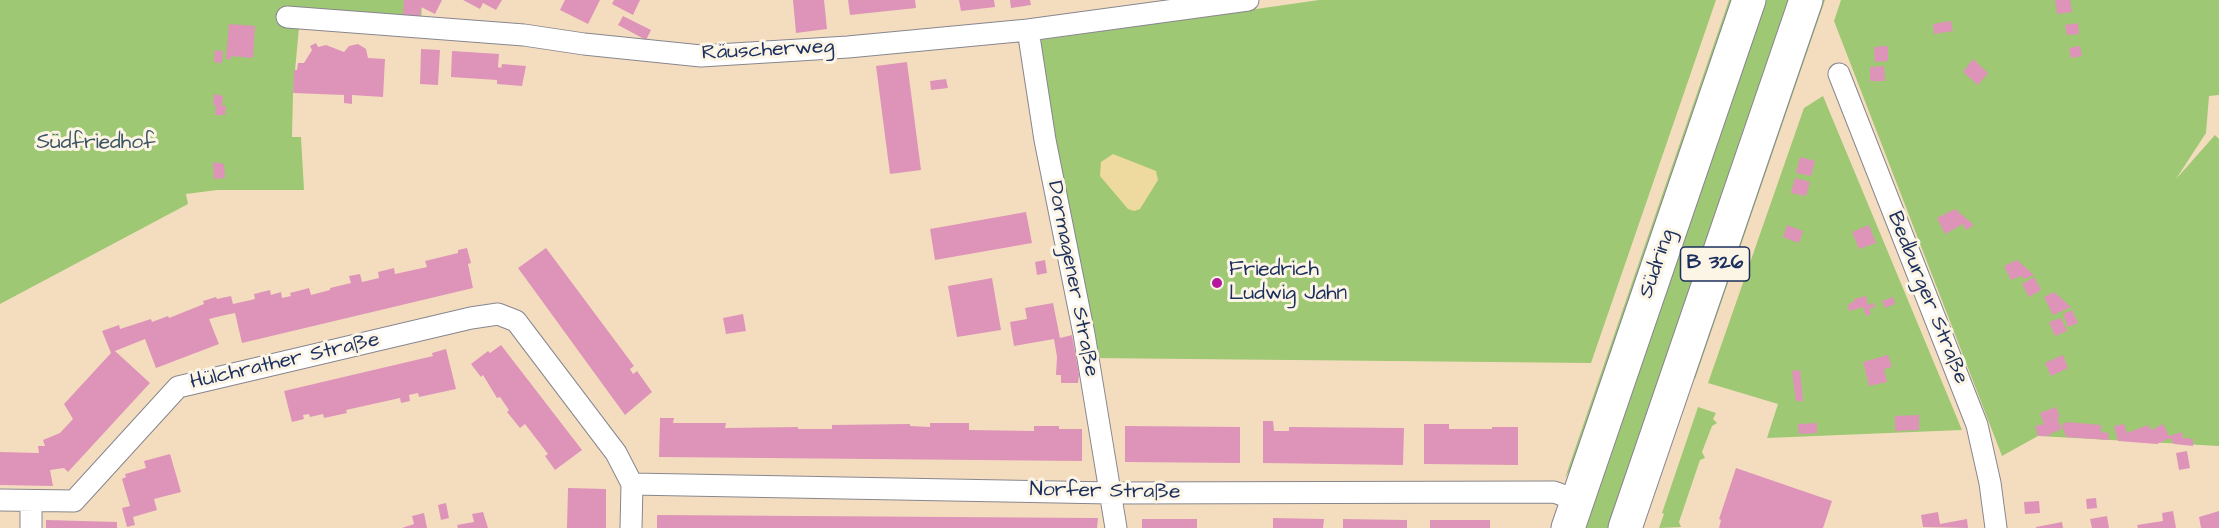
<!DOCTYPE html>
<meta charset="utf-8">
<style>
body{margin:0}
canvas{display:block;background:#f4ddbf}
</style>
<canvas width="2219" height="528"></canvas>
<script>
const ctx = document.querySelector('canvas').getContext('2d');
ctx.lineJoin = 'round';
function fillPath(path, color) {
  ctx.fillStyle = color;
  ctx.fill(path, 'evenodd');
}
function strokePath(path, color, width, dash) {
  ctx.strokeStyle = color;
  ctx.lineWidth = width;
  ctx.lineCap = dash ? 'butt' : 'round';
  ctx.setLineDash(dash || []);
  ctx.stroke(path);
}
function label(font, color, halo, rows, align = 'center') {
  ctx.font = font + ' "Architects Daughter",sans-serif';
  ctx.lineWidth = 6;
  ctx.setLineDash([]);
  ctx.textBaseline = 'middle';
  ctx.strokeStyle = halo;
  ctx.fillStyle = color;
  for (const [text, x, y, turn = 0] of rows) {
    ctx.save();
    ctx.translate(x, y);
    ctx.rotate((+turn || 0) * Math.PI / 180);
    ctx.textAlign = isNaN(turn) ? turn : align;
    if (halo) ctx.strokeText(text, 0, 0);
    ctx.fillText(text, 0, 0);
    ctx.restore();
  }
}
fillPath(new Path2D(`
 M0,0H422L421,24L299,27L293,93L292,137H301L304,190H217L186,194L188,204L0,304Z
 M1319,0H1716L1591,363L1089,358L1040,40Z
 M1729,0H1734L1573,465L1565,478Z
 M1762,0H1791L1610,528H1584Z
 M1820,0H1825L1695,379L1693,371Z
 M1841,0H2219V95L2209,96L2206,133L2176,179L2215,135L2219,139V446L2038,436L2002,456L1834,21Z
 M1823,96L1962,430L1767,438L1778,404L1708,383L1804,108Z
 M1698,407L1716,413L1713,419L1717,423L1712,426L1702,452L1705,458L1700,460L1679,522L1681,527L1659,528L1664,514L1662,513Z`), '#9fc874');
fillPath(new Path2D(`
 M1113,154L1156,171L1158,180L1140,209L1134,211L1128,209L1100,176L1101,162Z`), '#eeda9e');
fillPath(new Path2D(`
 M404,0H442L435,14L421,7L420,17L403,15Z
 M463,0H502L496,10L483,3L480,9Z
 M565,0H600L588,24L560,10Z
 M614,0H640L633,15L612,4Z
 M793,0H824L827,29L796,33Z
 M848,0H915L916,8L850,15Z
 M959,0H994L995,7L961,11Z
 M1010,0H1030L1031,5L1011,8Z
 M2055,0H2070L2072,12L2057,14Z
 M623,16L651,30L646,40L618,25Z
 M1951,21L1953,31L1934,34L1933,24Z
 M2078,23L2079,34L2067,35L2065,25Z
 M229,24L255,26L253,58L231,56V59H226Z
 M316,43L318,47L326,45L344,52L349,46L358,44L366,49L368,58L385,59L383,97L352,95V104L344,103V95L293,93L294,70H297L298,63H304L312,50L310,46Z
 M1888,46V61L1875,62L1874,47Z
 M2080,46L2082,56L2071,58L2069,48Z
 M421,49L440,50L438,85L420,84Z
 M215,50L223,51L222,63L214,62Z
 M452,51L499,54L498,67L501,68L502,64L526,66L522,86L497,84V80L451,77Z
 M1973,59L1988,73L1978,85L1963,72Z
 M907,62L921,170L890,174L876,66Z
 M1884,66L1885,81H1870V67Z
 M946,79L948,88L931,90L930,81Z
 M214,94L223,96L222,106H226L225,115H215L216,105H213Z
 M1800,157L1815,161L1811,176L1796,173Z
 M213,162L224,164L225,178L214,179Z
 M1795,178L1810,182L1806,196L1791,193Z
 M1955,209L1974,225L1966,230L1963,224L1945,234L1937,218Z
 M1026,212L1032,243L935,260L930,229Z
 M1787,225L1803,231L1799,243L1783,237Z
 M1869,225L1876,243L1859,249L1852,232Z
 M467,248L471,263L468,264L473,288L242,343L235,313L221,316L209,319L219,344L156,368L145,339L115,351L150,383L68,472L64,468L50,470L53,486L0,485V452L39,453L38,446H45L43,440L60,433L73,419L64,404L111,353L102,331L119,325L120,329L151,319L152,322L168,316L169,318L204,304L203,301L216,297L217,299L231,296L233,304L255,299L254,294L270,290L271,295L281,292L282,298L291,296L290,293L309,288L311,295L330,290V288L351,283L349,276L360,274L362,282L379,278L378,272L394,268L395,274L427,267L425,261L458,253V250Z
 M546,248L634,366L630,369L633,374L637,371L652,392L625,415L518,268Z
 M1045,260L1047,273L1037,275L1035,262Z
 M2017,260L2034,275L2023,279L2021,276L2011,280L2004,266Z
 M2034,277L2041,290L2029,297L2022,284Z
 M992,278L1001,330L957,337L948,286Z
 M2054,292L2071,307L2053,315L2044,297Z
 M1866,296L1868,305L1874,303L1875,307L1869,309L1871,314L1866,316L1863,307L1849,311L1848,304L1854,302V299Z
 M1893,297L1895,304L1885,308L1882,301Z
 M1053,303L1060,338L1072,335L1079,375L1078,383H1061V375H1056L1057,357L1054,339L1014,346L1010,322L1027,319L1025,308Z
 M2072,310L2078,323L2068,327L2063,314Z
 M743,314L746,331L726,334L723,318Z
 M2061,318L2067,331L2055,336L2049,322Z
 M501,345L582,450L555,470L545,456L548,454L525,424L520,428L507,412L509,410L500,397L497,398L483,375L481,377L471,364L488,351L490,353Z
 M446,349L456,389L419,397L418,393L409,395L410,401L401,403L400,398L346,410L347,413L324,418L323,414L310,417L309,414L303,415L304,419L292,422L284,391L433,356L432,353Z
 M1888,355L1892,367L1884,369L1887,382L1869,386L1863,362Z
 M2063,355L2068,368L2051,376L2045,363Z
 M1800,370L1803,401H1796L1792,371Z
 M2056,407L2060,417L2057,418L2062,429L2050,434V436H2038L2035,426L2044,424L2040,413Z
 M1919,415V430L1895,431V416Z
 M660,418H674L673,423H726L725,428L798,427V429H832V425L910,424V426L930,427V423H969V430L1034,431V426H1059V429H1082V461L659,457Z
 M1263,421H1273L1274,431H1289V427L1404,428L1403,465L1263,463Z
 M2067,422L2101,425V432L2108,433L2109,440L2066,437L2062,425Z
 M1817,423V433L1799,434L1798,424Z
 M1424,424H1449V429H1492V427H1518V465L1424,464Z
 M2124,424L2127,433L2148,425L2151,430L2163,424L2169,436L2182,432L2183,438L2193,439V446L2174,444L2170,438L2157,444L2118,441L2114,426Z
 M1125,426L1240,427V463L1125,462Z
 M2187,451L2190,468L2179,470L2176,453Z
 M170,454L181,492L154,499L157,510L133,517L135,525L127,527L122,508L130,506L122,479L126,477L125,474L146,468L144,461Z
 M1736,468L1832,501L1823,528H1719L1721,520L1719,519Z
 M568,488L606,489V528H567Z
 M2096,498L2097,508L2087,509L2086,499Z
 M2039,501L2040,513L2025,514L2024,502Z
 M446,503L449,518L441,520L438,505Z
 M2173,511L2176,528H2138L2137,525L2163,521L2162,513Z
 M2219,511V528H2201L2199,517Z
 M483,512L488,528H458L457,525L474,522L472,514Z
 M1938,512L1940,524L1967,519L1968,528L1923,527L1921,515Z
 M424,513L427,528H402L414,524L412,516Z
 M657,515L1098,518L1097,528H657Z
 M2107,516L2109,528H2092L2090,519Z
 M1273,518L1324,519L1323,528H1273Z
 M1142,519H1197V528H1142Z
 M1343,519L1407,520V528H1343Z
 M46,520L117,522V528H46Z
 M1430,520H1490V528H1430Z
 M2062,522L2063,528H2036V527Z`), '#de94b8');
const street = new Path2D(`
 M287,17L524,35L584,44L701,56L848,47L1028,30L1248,0
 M1028,30L1045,140L1084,334L1116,528
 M1839,74L1977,425L1990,483L1996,528
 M632,484L1110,493L1554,492L1576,500
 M0,500L74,501L178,387L471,318L498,314L516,321L616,453L632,484L631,528
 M31,528V501`);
const primary = new Path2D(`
 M1568,528L1749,0
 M1625,528L1806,0`);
strokePath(street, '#88868e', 23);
strokePath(primary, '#88868e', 35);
strokePath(street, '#fff', 21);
strokePath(primary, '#fff', 33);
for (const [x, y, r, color] of [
 [1217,283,6,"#b5179e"]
]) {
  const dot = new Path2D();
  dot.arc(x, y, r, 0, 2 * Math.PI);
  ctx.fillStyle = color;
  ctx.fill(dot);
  strokePath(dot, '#fcf5e5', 2);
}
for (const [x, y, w] of [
 [1715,264,69]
]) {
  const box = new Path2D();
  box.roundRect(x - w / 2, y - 17, w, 34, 4.5);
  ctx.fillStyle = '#fcf5e5';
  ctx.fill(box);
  strokePath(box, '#1b2f5e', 1.5);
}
label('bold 20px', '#1b2f5e', null, [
 ["B 326",1715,264]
]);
label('21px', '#1b2f5e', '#fcf5e5', [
 ["Räuscherweg",768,51,-3],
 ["Südring",1658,264,-71],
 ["Dormagener Straße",1072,279,79],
 ["Bedburger Straße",1927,298,68],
 ["Hülchrather Straße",285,362,-13],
 ["Norfer Straße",1105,492,1]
]);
label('21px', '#3c5564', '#fcf5e5', [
 ["Südfriedhof",96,144]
]);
label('21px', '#1b2f5e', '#fcf5e5', [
 ["Friedrich",1229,271],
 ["Ludwig Jahn",1229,295]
], 'left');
</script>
